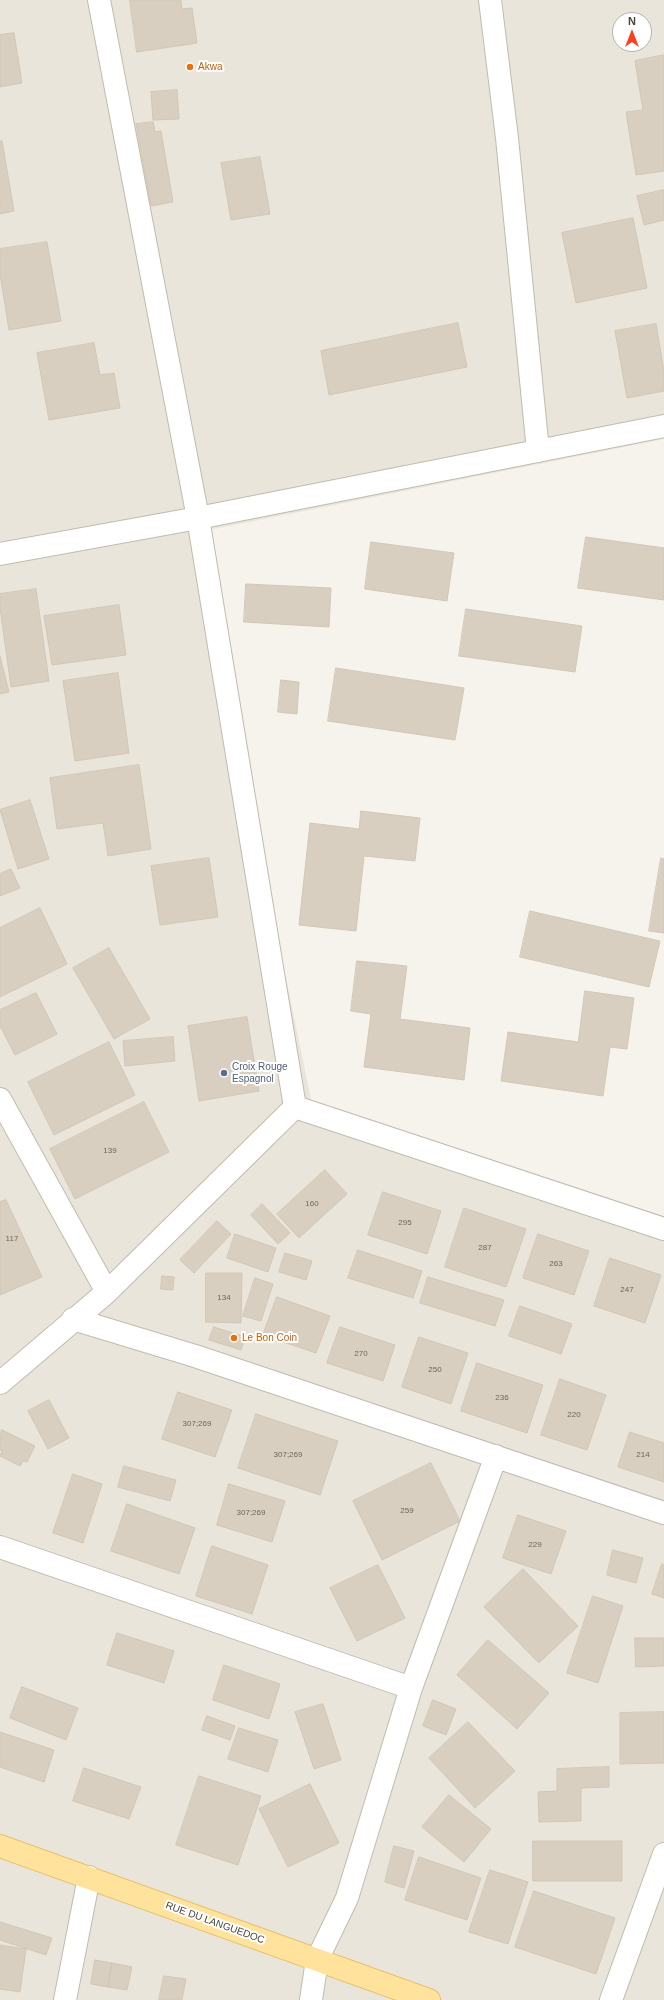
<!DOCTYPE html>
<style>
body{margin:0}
#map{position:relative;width:664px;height:2000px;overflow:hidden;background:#f6f3ec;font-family:Arial,sans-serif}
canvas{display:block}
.north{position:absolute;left:612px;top:12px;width:40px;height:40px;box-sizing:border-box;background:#fff;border:1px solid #b7b4b0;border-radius:50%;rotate:0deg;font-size:11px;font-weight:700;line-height:16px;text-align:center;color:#4b4439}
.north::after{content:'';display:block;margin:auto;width:14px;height:18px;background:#fc3f1d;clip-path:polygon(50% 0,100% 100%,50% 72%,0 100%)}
</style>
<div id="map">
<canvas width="664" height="2000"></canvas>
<div class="north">N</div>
</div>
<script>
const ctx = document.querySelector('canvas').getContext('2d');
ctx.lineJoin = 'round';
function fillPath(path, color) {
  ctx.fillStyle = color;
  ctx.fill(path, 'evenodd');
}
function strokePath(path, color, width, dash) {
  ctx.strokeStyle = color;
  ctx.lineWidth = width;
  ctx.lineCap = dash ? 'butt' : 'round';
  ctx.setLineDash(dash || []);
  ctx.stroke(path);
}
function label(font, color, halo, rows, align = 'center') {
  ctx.font = font + ' Arial,sans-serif';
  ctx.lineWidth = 4;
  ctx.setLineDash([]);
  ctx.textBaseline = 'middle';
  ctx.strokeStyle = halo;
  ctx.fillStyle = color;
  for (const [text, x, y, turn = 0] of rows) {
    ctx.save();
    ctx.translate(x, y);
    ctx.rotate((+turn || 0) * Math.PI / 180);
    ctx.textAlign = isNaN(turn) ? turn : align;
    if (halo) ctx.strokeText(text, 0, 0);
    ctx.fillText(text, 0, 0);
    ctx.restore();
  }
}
fillPath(new Path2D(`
 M0,0H664V439L194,533L313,1109L664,1233V2000H0ZM620,20H644V44H620Z`), '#eae5da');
const building = new Path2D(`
 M130,0H181L182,9L192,8L197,43L137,52Z
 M14,33L22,83L0,87V35Z
 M664,55V171L636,175L626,112L643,110L635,61Z
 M177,90L179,119L153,120L151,92Z
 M153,122L155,132L161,131L173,202L151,206L136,124Z
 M0,141H2L14,211L0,214Z
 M260,157L270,214L231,220L221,163Z
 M664,190V220L644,225L637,196Z
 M633,218L647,288L576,303L562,233Z
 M47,242L61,321L9,330L0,274V249Z
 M458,323L467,367L329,395L321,351Z
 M656,324L664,371V391L627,398L615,331Z
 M94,343L100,375L114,373L120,408L49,420L37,353Z
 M586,537L664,548V600L578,588Z
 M371,542L454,553L447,601L365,589Z
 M246,584L331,588L329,627L244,622Z
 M36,589L49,681L11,687L0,608V594Z
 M119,605L126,655L52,665L44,616Z
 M466,609L582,626L575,672L459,656Z
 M0,656L9,692L0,694Z
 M336,668L464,688L455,740L328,721Z
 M118,673L129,753L75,761L63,681Z
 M281,680L299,682L297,714L278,712Z
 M139,765L151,849L108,856L103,823L57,829L50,778Z
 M30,800L49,859L18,869L0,810Z
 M361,811L420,818L415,861L364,856L356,931L299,925L310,823L359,829Z
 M209,858L218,917L160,925L151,866Z
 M661,858L664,859V933L649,931Z
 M11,869L20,888L0,896V874Z
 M40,908L67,964L0,997V928Z
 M530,911L660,941L649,987L520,957Z
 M109,948L150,1019L114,1039L73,968Z
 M357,961L407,966L400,1019L470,1028L464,1080L364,1067L371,1014L351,1011Z
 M585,991L634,998L627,1049L610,1047L603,1096L501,1081L508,1032L578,1042Z
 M36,993L57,1034L15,1055L0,1026V1010Z
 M247,1017L259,1091L199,1101L188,1026Z
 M173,1037L175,1061L125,1066L123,1041Z
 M109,1042L135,1095L54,1135L28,1082Z
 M144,1102L169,1152L75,1199L50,1149Z
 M325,1170L347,1194L299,1238L277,1214Z
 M383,1192L441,1211L427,1254L368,1235Z
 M6,1200L42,1277L0,1295V1202Z
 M262,1204L290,1233L278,1244L251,1215Z
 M464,1208L526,1229L506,1287L445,1267Z
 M217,1221L231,1234L194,1273L180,1260Z
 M235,1234L276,1248L268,1272L227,1258Z
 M538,1234L589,1251L574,1295L523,1278Z
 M358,1250L422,1271L413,1298L348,1278Z
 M285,1253L312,1261L306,1280L279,1272Z
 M610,1258L661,1275L645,1323L594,1306Z
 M206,1273H242L241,1323L206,1322Z
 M162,1276L174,1277L173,1290L161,1289Z
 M428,1277L504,1300L495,1326L420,1303Z
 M255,1278L273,1284L261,1321L243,1316Z
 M277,1297L330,1316L316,1353L263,1335Z
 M520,1306L572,1324L561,1354L509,1336Z
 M214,1327L245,1337L241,1350L209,1340Z
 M340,1327L395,1345L383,1381L327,1363Z
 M419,1337L468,1353L451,1404L402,1387Z
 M477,1363L543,1385L527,1433L461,1411Z
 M560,1379L606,1395L587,1450L541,1435Z
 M178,1392L232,1410L215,1457L162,1439Z
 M49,1400L69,1438L48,1449L28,1411Z
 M256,1414L338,1441L320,1495L238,1468Z
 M2,1430L35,1446L27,1462L23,1461L20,1466L0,1456L2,1451L0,1450V1434Z
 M630,1432L664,1443V1482L618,1467Z
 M431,1463L460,1521L382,1560L353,1501Z
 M124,1466L176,1480L170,1501L118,1487Z
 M73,1474L102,1484L83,1543L53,1533Z
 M229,1484L285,1501L272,1542L217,1525Z
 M127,1504L195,1528L179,1574L111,1551Z
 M518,1515L566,1531L551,1574L503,1558Z
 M212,1546L268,1565L252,1614L196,1596Z
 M613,1550L643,1558L636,1583L607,1575Z
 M662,1564L664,1565V1598L652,1594Z
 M378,1565L405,1618L357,1641L330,1588Z
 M523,1569L578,1626L539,1663L484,1607Z
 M593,1596L623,1606L598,1683L567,1673Z
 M117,1633L174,1651L164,1683L107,1665Z
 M635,1638H664V1666L636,1667Z
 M488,1640L549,1693L517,1729L457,1675Z
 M224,1665L280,1684L269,1719L213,1700Z
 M22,1687L78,1708L66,1740L10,1718Z
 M433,1700L456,1709L446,1735L423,1726Z
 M323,1704L341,1760L314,1769L295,1712Z
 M664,1712V1763L620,1764V1713Z
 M207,1716L235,1726L230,1740L202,1730Z
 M468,1722L515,1771L475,1808L429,1758Z
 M239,1728L278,1740L268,1772L228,1759Z
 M0,1732L54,1750L44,1782L0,1767Z
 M609,1767V1787L581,1788V1821L539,1822L538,1792L557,1791V1769Z
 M84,1768L141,1787L129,1819L73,1801Z
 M199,1776L261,1796L238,1865L176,1845Z
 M310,1784L339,1843L288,1867L259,1809Z
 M449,1795L491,1829L464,1862L422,1827Z
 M533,1841H622V1881H533Z
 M394,1846L414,1851L404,1888L385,1882Z
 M419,1857L481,1878L467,1920L405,1900Z
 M490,1870L528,1882L508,1944L469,1932Z
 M534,1891L615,1918L596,1974L515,1947Z
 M0,1922L52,1938L46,1955L0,1940Z
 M0,1945L26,1949L20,1992L0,1989Z
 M95,1960L112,1963L108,1987L91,1984Z
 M112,1963L132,1967L127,1990L108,1987Z
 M164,1976L186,1979L182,2000H159Z`);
fillPath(building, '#d8cfc1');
strokePath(building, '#d3c7b4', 1);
const minor = new Path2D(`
 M99,0L198,518L295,1107
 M490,0L507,138L538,451
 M0,554L198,518L664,426
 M0,1099L107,1292
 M295,1107L664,1229
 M73,1319L195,1356L664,1513
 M0,1383L107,1292L295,1107
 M0,1547L411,1688
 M65,2000L89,1877
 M311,2000L317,1960L347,1898L411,1688L496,1456
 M611,2000L664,1854`);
const major = new Path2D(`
 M0,1846L429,2000`);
strokePath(minor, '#c2bbae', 24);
strokePath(major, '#e6c16a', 24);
strokePath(minor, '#fff', 22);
strokePath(major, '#ffe39c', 22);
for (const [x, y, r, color] of [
 [190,67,4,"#e8710a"],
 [224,1073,4,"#5c6f8a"],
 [234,1338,4,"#e8710a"]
]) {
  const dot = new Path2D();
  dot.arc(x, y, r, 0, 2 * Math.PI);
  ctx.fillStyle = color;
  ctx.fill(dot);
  strokePath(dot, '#fff', 1.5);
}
label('8px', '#6e675b', null, [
 ["139",110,1151],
 ["160",312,1204],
 ["295",405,1223],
 ["117",12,1239],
 ["287",485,1248],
 ["263",556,1264],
 ["247",627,1290],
 ["134",224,1298],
 ["270",361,1354],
 ["250",435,1370],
 ["236",502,1398],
 ["220",574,1415],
 ["307;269",197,1424],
 ["307;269",288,1455],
 ["214",643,1455],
 ["259",407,1511],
 ["307;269",251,1513],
 ["229",535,1545]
]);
label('10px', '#c56008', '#fff', [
 ["Akwa",198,67],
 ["Le Bon Coin",242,1338]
], 'left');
label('10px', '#4e5e75', '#fff', [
 ["Croix Rouge",232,1067],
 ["Espagnol",232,1079]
], 'left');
label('10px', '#4b4439', '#fff', [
 ["RUE DU LANGUEDOC",215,1923,20]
]);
</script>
